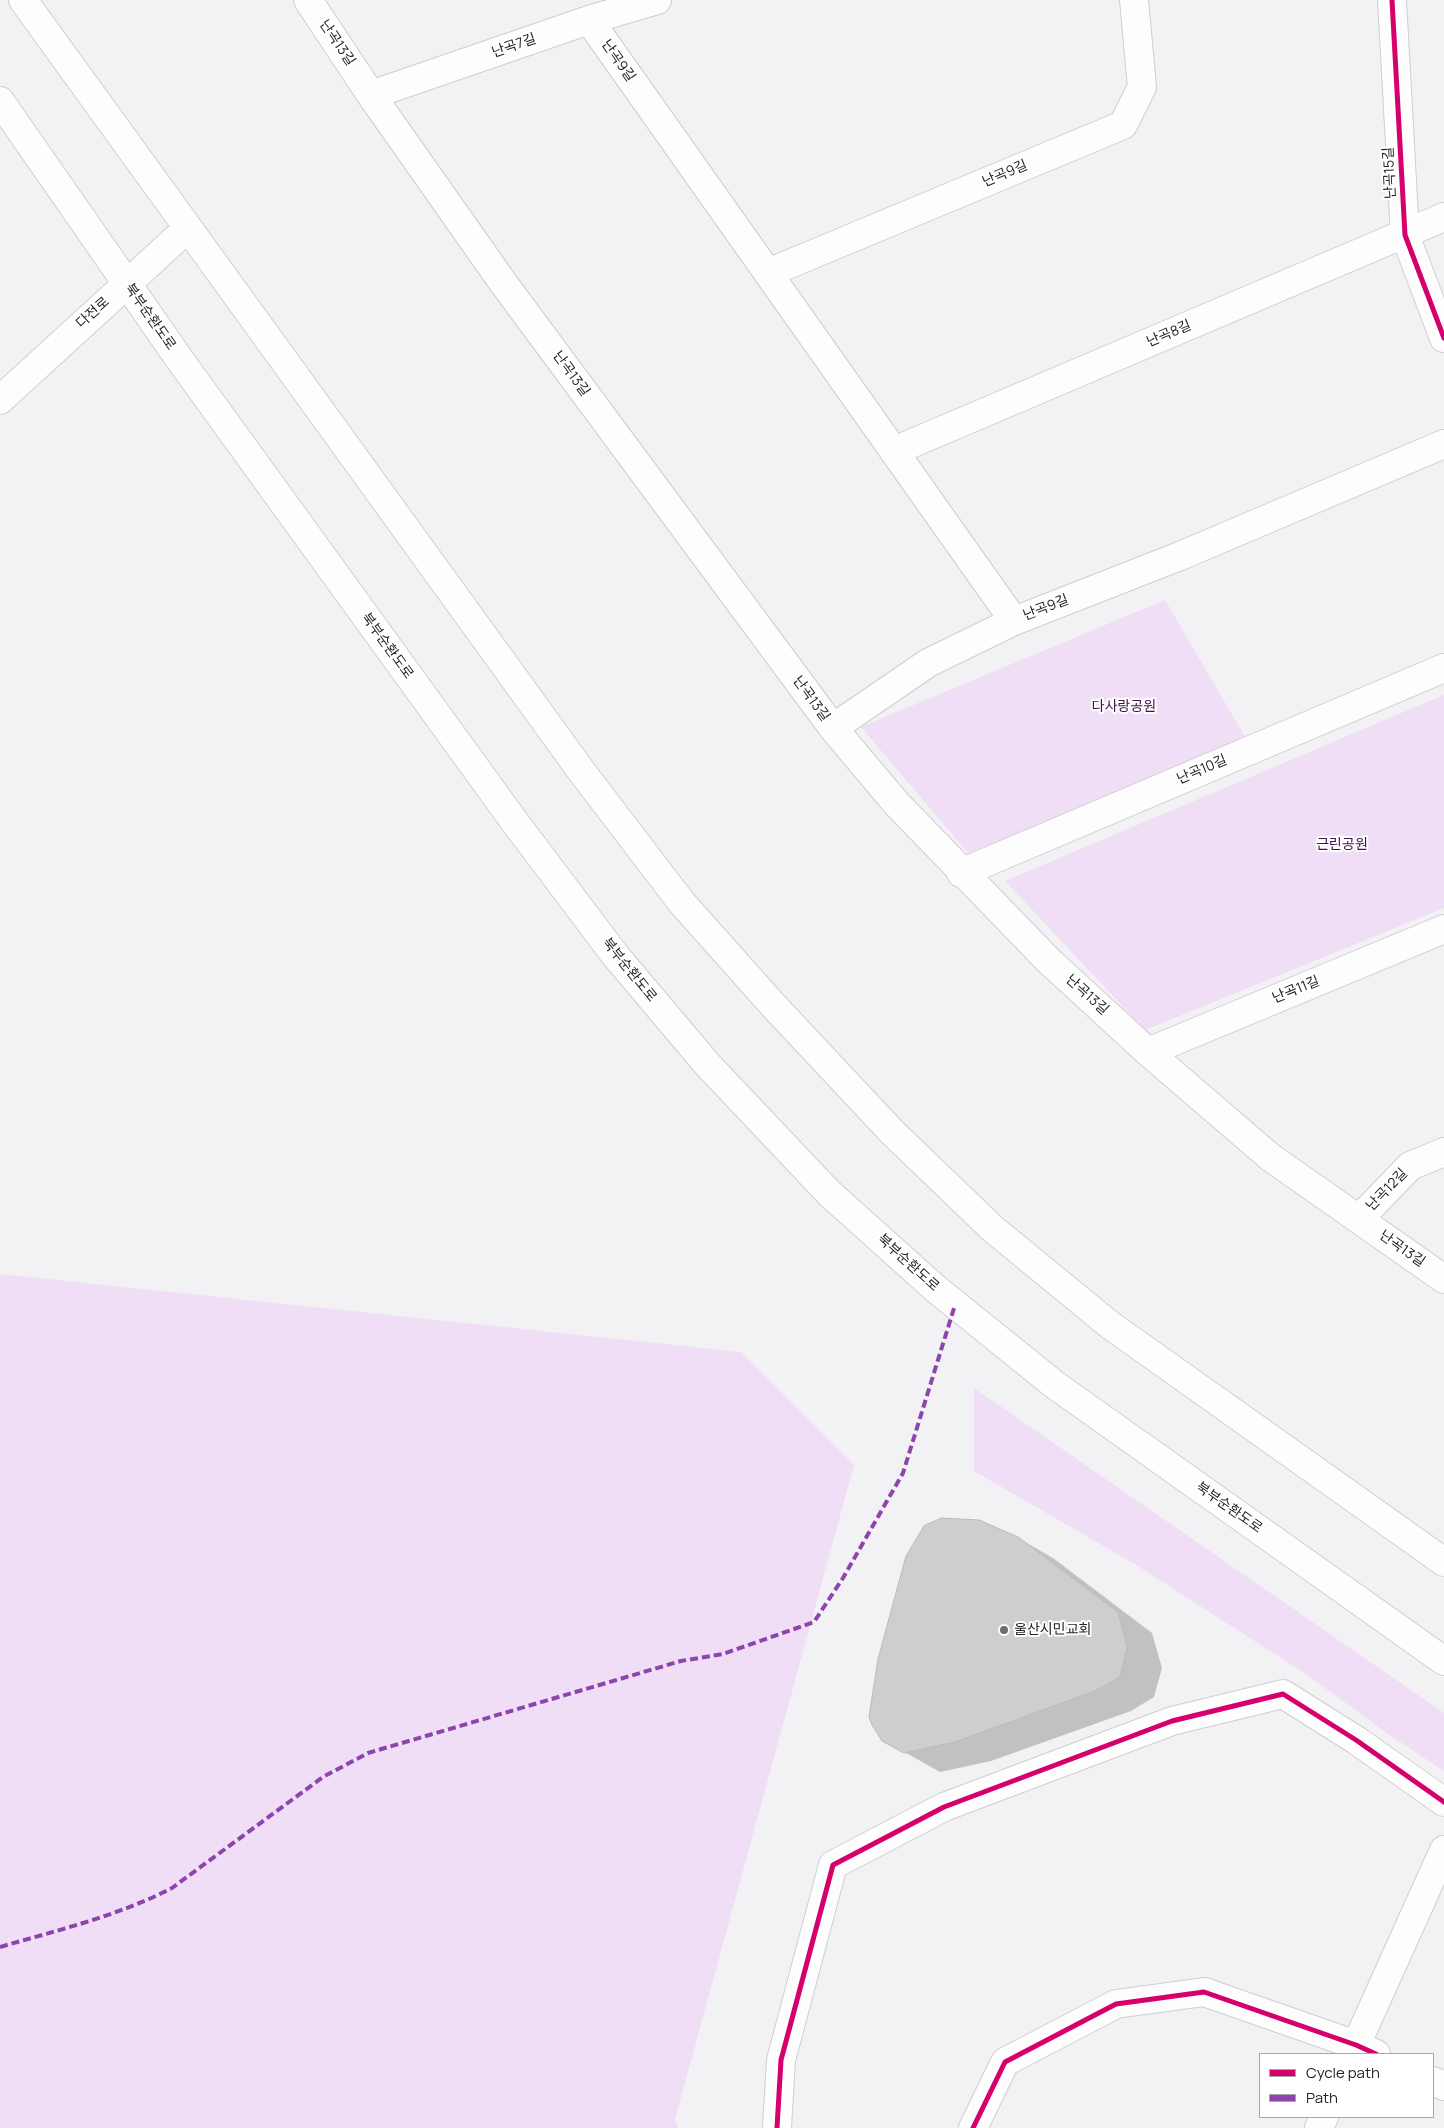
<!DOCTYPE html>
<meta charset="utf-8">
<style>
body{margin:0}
#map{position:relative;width:1444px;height:2128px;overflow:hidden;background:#f2f1f3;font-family:Manrope,sans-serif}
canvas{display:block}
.legend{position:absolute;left:1259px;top:2053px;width:175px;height:65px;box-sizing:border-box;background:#fff;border:1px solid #a8a7a8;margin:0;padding:6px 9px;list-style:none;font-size:15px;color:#252426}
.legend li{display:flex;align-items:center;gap:10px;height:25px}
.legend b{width:25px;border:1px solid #a8a7a8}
</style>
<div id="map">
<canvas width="1444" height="2128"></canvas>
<ul class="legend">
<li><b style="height:6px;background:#d6006c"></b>Cycle path</li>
<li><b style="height:6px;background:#8e44ad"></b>Path</li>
</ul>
</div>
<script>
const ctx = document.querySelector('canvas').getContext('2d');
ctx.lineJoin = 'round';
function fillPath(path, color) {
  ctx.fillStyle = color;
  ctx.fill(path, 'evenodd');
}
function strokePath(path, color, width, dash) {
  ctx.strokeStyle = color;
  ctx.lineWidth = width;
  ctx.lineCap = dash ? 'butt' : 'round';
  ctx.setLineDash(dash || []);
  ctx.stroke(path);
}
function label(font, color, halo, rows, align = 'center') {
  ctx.font = font + ' Manrope,"Noto Sans KR",sans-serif';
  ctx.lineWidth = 4;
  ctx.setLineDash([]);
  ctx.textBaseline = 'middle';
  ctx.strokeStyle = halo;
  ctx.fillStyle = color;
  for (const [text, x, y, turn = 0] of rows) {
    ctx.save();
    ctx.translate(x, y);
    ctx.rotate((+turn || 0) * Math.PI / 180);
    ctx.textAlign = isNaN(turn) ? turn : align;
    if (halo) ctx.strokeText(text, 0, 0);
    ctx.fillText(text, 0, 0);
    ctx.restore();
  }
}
fillPath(new Path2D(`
 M1165,600L1252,749L968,853L861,727Z
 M1444,695V908L1145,1030L1005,881Z
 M0,1274L741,1352L854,1465L675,2119L678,2128H0Z
 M974,1388L1444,1713V1771L1388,1734L1306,1674L1133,1563L974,1471Z`), '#efdef6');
fillPath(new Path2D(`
 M1018,1538L1053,1558L1152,1633L1162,1668L1154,1697L1131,1711L991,1761L940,1772L883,1740Z`), '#0003');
const building = new Path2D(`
 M942,1518L979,1520L1018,1537L1118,1612L1127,1647L1120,1677L1095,1691L955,1742L904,1753L882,1741L872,1725L869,1717L878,1659L906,1556L924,1526Z`);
fillPath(building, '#cecdcf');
strokePath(building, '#bab9bb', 1);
const minor = new Path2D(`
 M308,0L371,95L504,284L833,728L896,803L1048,960L1148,1052L1270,1157L1444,1279
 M1392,0L1405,235L1444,338
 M589,20L1014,621
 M371,95L589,20L657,0
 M768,273L1123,125L1142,87L1134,0
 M894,451L1444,217
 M833,728L928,663L1014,621L1180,556L1444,444
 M961,873L1444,668
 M1148,1052L1444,929
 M1359,1219L1410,1166L1444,1152
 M1352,2054L1444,1850
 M1433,2081L1444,2086
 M777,2128L781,2060L833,1865L944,1807L1172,1721L1283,1694L1356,1740L1444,1802
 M973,2128L1005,2062L1116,2004L1204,1992L1356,2045L1376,2054
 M1319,2128L1324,2117`);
const major = new Path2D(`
 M23,0L582,772L682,903L773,1005L892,1132L993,1229L1110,1325L1444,1562
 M0,101L180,360L514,821L615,955L707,1064L829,1193L936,1289L1055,1385L1444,1661
 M0,400L188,228`);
strokePath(minor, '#cfced0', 30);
strokePath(major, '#cfced0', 30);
strokePath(minor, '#fdfdfd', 28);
strokePath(major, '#fdfdfd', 28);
strokePath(new Path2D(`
 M0,1947C58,1930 118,1916 172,1888L323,1777L368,1753L681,1661L723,1654L814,1622L843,1578L903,1473L955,1305`), '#8e44ad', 4, [8, 4]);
strokePath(new Path2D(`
 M1392,0L1405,235L1444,338
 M777,2128L781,2060L833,1865L944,1807L1172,1721L1283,1694L1356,1740L1444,1802
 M973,2128L1005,2062L1116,2004L1204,1992L1356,2045L1376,2054`), '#d6006c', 5);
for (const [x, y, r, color] of [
 [1004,1630,5,"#6d6c6e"]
]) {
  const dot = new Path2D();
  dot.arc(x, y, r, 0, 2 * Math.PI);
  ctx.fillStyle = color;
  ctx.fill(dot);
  strokePath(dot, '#fff', 2);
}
label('14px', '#252426', '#fff', [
 ["난곡13길",337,43,56],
 ["난곡7길",514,46,-19],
 ["난곡9길",618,61,55],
 ["난곡15길",1390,173,-93],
 ["난곡9길",1005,174,-23],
 ["다전로",93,313,-42],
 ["북부순환도로",150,317,55],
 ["난곡8길",1169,334,-23],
 ["난곡13길",571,374,54],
 ["난곡9길",1046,608,-21],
 ["북부순환도로",387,646,54],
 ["난곡13길",811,699,54],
 ["난곡10길",1202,770,-23],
 ["북부순환도로",629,970,51],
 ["난곡11길",1296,990,-22],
 ["난곡13길",1087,995,42],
 ["난곡12길",1387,1190,-46],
 ["난곡13길",1402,1249,35],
 ["북부순환도로",908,1263,42],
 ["북부순환도로",1229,1508,35]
]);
label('14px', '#3f144e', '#fff', [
 ["다사랑공원",1124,707],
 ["근린공원",1342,845]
]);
label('14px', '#252426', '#fff', [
 ["울산시민교회",1014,1630]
], 'left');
</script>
